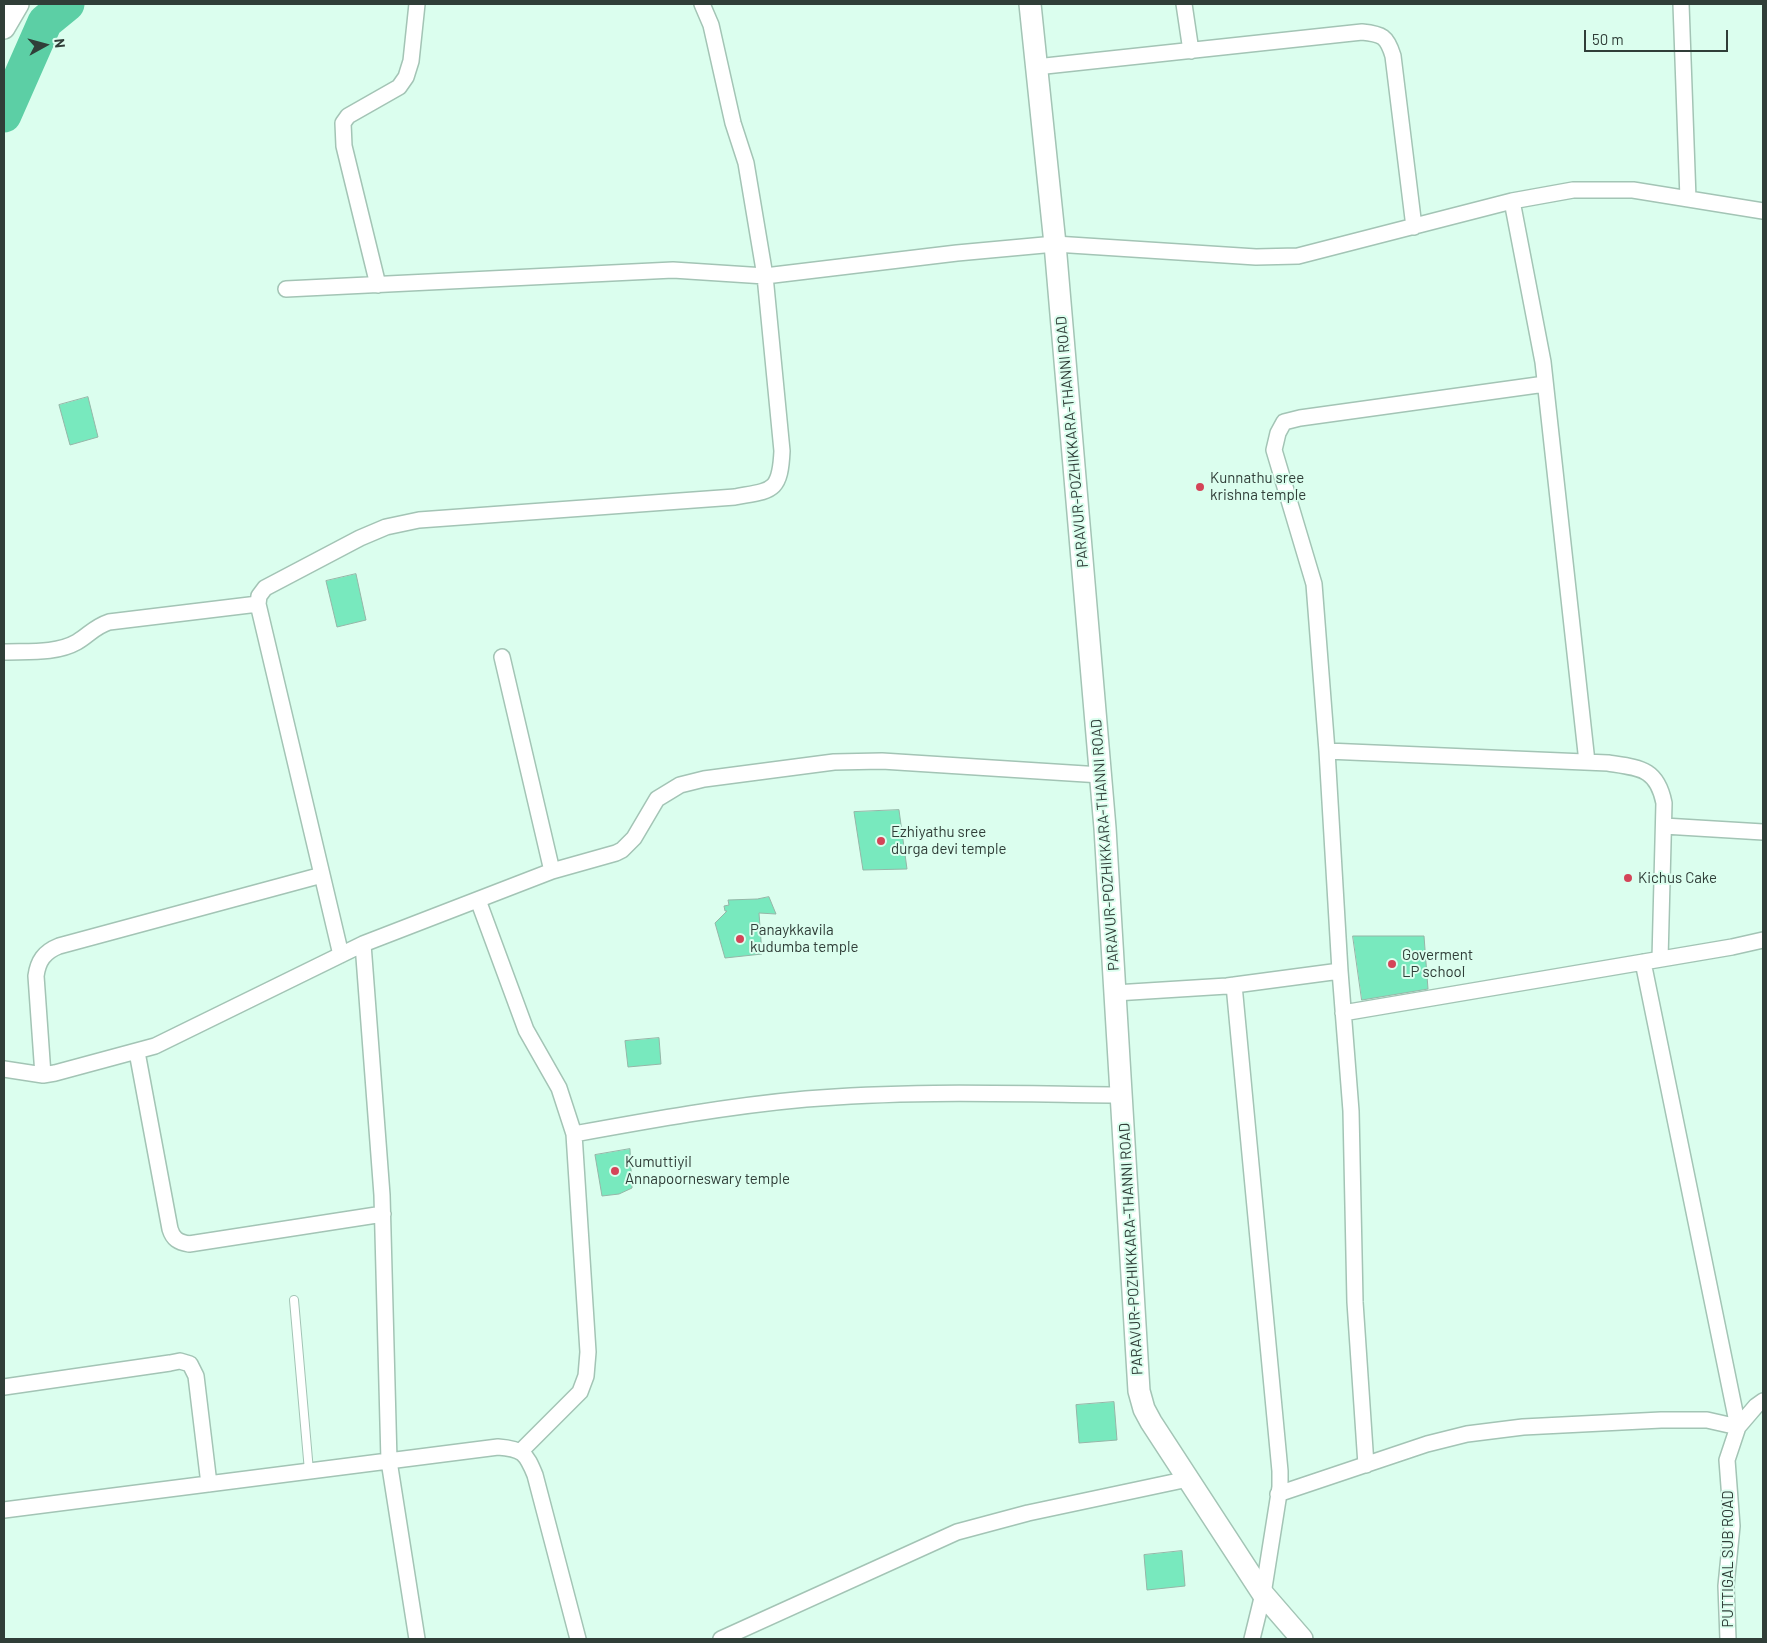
<!DOCTYPE html>
<style>
body{margin:0}
#map{position:relative;width:1767px;height:1643px;overflow:hidden;background:#dbfeee;font-family:Barlow,sans-serif}
canvas{display:block}
.frame{position:absolute;inset:0;border:5px solid #303e38;pointer-events:none}
.north{position:absolute;left:20px;top:20px;width:50px;height:50px;-webkit-text-stroke:4px #dbfeee;paint-order:stroke;rotate:83deg;font-size:14px;font-weight:700;line-height:20px;text-align:center;color:#303e38}
.north::after{content:'';display:block;margin:auto;width:18px;height:22px;background:#303e38;clip-path:polygon(50% 0,100% 100%,50% 72%,0 100%)}
.scale{position:absolute;left:1584px;top:30px;width:144px;height:22px;box-sizing:border-box;border:2px solid #303e38;border-top:0;padding-left:6px;font-size:15px;line-height:18px;white-space:nowrap;color:#303e38;-webkit-text-stroke:4px #dbfeee;paint-order:stroke}
</style>
<div id="map">
<canvas width="1767" height="1643"></canvas>
<div class="frame"></div>
<div class="north">N</div>
<div class="scale">50 m</div>
</div>
<script>
const ctx = document.querySelector('canvas').getContext('2d');
ctx.lineJoin = 'round';
function strokePath(path, color, width, dash) {
  ctx.strokeStyle = color;
  ctx.lineWidth = width;
  ctx.lineCap = dash ? 'butt' : 'round';
  ctx.setLineDash(dash || []);
  ctx.stroke(path);
}
function fillPath(path, color) {
  ctx.fillStyle = color;
  ctx.fill(path, 'evenodd');
}
function label(font, color, halo, rows, align = 'center') {
  ctx.font = font + ' Barlow,sans-serif';
  ctx.lineWidth = 4;
  ctx.setLineDash([]);
  ctx.textBaseline = 'middle';
  ctx.strokeStyle = halo;
  ctx.fillStyle = color;
  for (const [text, x, y, turn = 0] of rows) {
    ctx.save();
    ctx.translate(x, y);
    ctx.rotate((+turn || 0) * Math.PI / 180);
    ctx.textAlign = isNaN(turn) ? turn : align;
    if (halo) ctx.strokeText(text, 0, 0);
    ctx.fillText(text, 0, 0);
    ctx.restore();
  }
}
strokePath(new Path2D(`
 M4,115L45,22L67,4`), '#5ccfa5', 35);
const building = new Path2D(`
 M88,397L98,437L70,445L59,405Z
 M356,574L366,620L337,627L326,581Z
 M899,810L907,869L863,870L854,812Z
 M769,897L776,914L759,913L762,954L725,958L715,923L727,911H725L724,906L729,905L728,900L757,899Z
 M1353,936H1424L1428,989L1362,1000Z
 M659,1038L661,1064L628,1067L625,1041Z
 M630,1149L632,1188L619,1194L602,1196L595,1155Z
 M1114,1402L1117,1440L1079,1443L1076,1405Z
 M1182,1551L1185,1586L1147,1590L1144,1555Z`);
fillPath(building, '#78e9be');
strokePath(building, '#95b6a7', 1);
const lane = new Path2D(`
 M294,1300L309,1471`);
const street = new Path2D(`
 M1184,4L1191,51
 M1681,4L1688,199
 M1036,67L1362,32C1382,34 1387,36 1393,56L1414,227
 M1512,201L1543,362L1587,762
 M378,285L344,146L343,123L348,116L399,87L406,77L411,61L417,4
 M286,289L673,270L765,276L957,253L1055,244L1256,257L1298,256L1512,201L1573,190H1633L1763,211
 M4,652C27,651 56,654 77,642C89,635 94,627 109,622L258,604
 M502,657L552,871
 M1327,751L1608,763C1640,768 1657,768 1664,803L1660,959
 M1664,826L1763,832
 M478,900L526,1030L559,1088L574,1134L588,1352L586,1376L580,1392L522,1450
 M363,944L382,1195L389,1461L417,1639
 M341,955L258,604L259,596L265,588L360,538L386,527L419,520L735,497C772,490 780,493 782,451L765,276L746,163L733,123L711,25L702,4
 M1234,985L1280,1471V1487L1263,1594L1252,1639
 M1115,993L1227,986L1340,971
 M1343,1013L1732,947L1763,940
 M137,1052L170,1229C173,1239 178,1242 189,1244L383,1214
 M4,1069L43,1075L55,1073L155,1046L363,944L552,871L616,853L622,850L634,838L657,799L680,785L704,779L834,762L882,761L1101,775
 M43,1075L36,976C38,961 44,952 59,946L322,875
 M574,1134C651,1120 728,1106 806,1099C911,1090 1017,1094 1122,1095
 M4,1387L170,1363L180,1361L190,1364L196,1376L209,1484
 M1366,1465L1355,1302L1351,1111L1340,971L1327,751L1314,584L1274,450L1278,433L1284,422L1300,418L1545,384
 M1278,1494L1427,1444L1467,1434L1523,1427L1661,1420H1707L1738,1427L1643,962
 M4,1510L498,1447C523,1449 526,1453 535,1475L578,1639
 M721,1639L957,1532L1028,1513L1188,1479
 M1728,1639L1726,1586L1732,1526L1727,1460L1738,1427L1756,1406L1763,1401`);
const secondary = new Path2D(`
 M1030,4L1055,244L1105,828L1139,1391L1144,1409L1151,1422L1263,1594L1302,1639
 M4,28L18,4`);
strokePath(lane, '#a3c4b5', 10);
strokePath(street, '#a3c4b5', 18);
strokePath(secondary, '#a3c4b5', 24);
strokePath(lane, '#fff', 8);
strokePath(street, '#fff', 15);
strokePath(secondary, '#fff', 21);
for (const [x, y, r, color] of [
 [1200,487,5,"#d44458"],
 [881,841,5,"#d44458"],
 [1628,878,5,"#d44458"],
 [740,939,5,"#d44458"],
 [1392,964,5,"#d44458"],
 [615,1171,5,"#d44458"]
]) {
  const dot = new Path2D();
  dot.arc(x, y, r, 0, 2 * Math.PI);
  ctx.fillStyle = color;
  ctx.fill(dot);
  strokePath(dot, '#dbfeee', 2);
}
label('15px', '#303e38', '#dbfeee', [
 ["PARAVUR-POZHIKKARA-THANNI ROAD",1072,442,-95],
 ["PARAVUR-POZHIKKARA-THANNI ROAD",1105,845,-94],
 ["PARAVUR-POZHIKKARA-THANNI ROAD",1131,1249,-93],
 ["PUTTIGAL SUB ROAD",1728,1559,-90]
]);
label('15px', '#303e38', '#dbfeee', [
 ["Kunnathu sree",1210,478],
 ["krishna temple",1210,495],
 ["Ezhiyathu sree",891,832],
 ["durga devi temple",891,849],
 ["Kichus Cake",1638,878],
 ["Panaykkavila",750,930],
 ["kudumba temple",750,947],
 ["Goverment",1402,955],
 ["LP school",1402,972],
 ["Kumuttiyil",625,1162],
 ["Annapoorneswary temple",625,1179]
], 'left');
</script>
